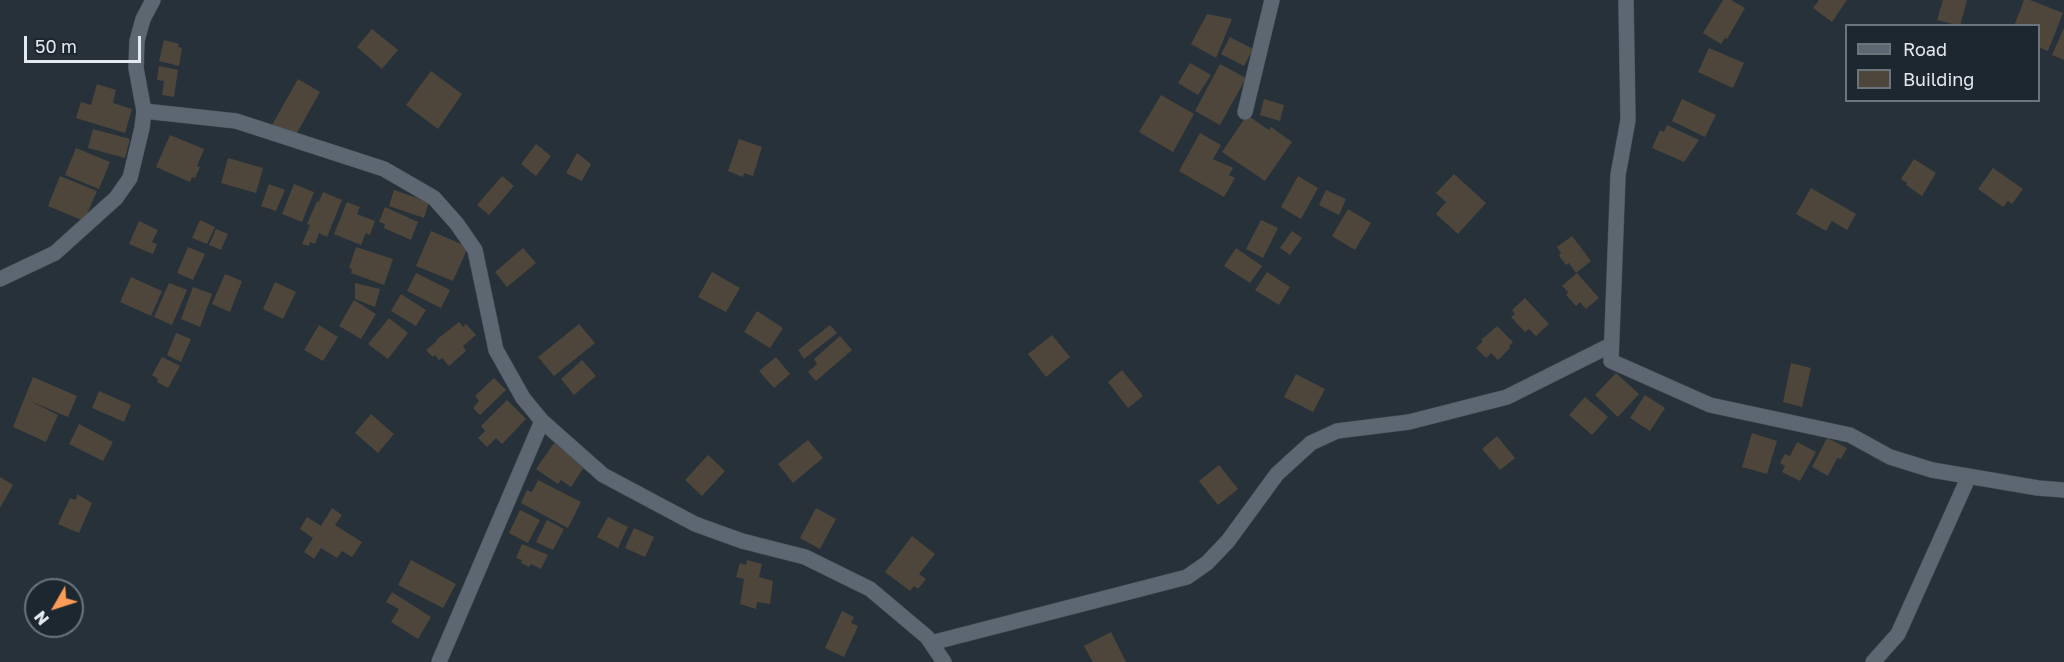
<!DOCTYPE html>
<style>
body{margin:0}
#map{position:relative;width:2064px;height:662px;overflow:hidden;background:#27313a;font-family:"Golos Text",sans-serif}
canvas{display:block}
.legend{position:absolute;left:1845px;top:24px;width:195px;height:78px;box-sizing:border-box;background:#1d2730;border:2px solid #6c757c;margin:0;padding:8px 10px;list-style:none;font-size:18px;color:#e2e9ef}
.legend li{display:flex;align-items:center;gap:12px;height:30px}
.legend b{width:30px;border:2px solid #6c757c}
.north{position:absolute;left:24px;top:578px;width:60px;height:60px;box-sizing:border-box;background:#1d2730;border:2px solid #6c757c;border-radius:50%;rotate:231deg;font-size:16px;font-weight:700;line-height:24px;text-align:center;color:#e2e9ef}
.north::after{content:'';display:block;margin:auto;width:21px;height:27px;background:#fd9c56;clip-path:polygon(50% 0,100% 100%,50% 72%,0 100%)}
.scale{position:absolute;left:24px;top:36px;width:117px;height:27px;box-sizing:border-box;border:3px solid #e2e9ef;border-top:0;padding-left:8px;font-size:18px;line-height:21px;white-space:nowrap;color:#e2e9ef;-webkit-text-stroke:4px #1d2730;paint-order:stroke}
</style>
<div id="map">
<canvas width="2064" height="662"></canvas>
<ul class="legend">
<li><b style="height:8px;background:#5c6772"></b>Road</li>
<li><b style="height:16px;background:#4e463a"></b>Building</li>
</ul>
<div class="north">N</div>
<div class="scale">50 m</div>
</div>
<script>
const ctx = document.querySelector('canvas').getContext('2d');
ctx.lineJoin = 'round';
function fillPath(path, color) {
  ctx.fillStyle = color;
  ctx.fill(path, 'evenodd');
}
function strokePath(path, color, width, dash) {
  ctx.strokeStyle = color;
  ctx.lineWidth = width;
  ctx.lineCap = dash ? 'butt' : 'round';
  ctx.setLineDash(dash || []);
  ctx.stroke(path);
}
fillPath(new Path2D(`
 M1723,0H1731L1745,8L1727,39L1725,38L1721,44L1703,33Z
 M1819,0H1847L1832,22L1813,8Z
 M1943,0H1967L1960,26L1937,20Z
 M2024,0H2030L2063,13L2048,51L2038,47V26H2014Z
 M1207,14L1232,19L1216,58L1191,44Z
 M2064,28V60L2052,55Z
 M372,29L398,50L382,69L357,47Z
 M1230,37L1253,49L1244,66L1221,54Z
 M164,40L179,44L178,47L182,48L179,66L159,61Z
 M1709,48L1744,63L1733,88L1698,72Z
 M1190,63L1211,75L1198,95L1178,83Z
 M1220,64L1246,78L1220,125L1195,111Z
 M159,66L178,70L174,97L162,95L164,81L157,80Z
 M431,71L462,94L438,129L406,105Z
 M298,79L320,92L294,138L272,125Z
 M97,84L116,90L113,103L132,109L125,133L76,118L81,102L91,105Z
 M1161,95L1194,114L1173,152L1139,132Z
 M1264,99L1284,105L1280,121L1260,115Z
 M1682,99L1716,115L1705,137L1672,121Z
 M1247,115L1269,130L1271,127L1292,142L1265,181L1222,152Z
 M1667,125L1699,140L1684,162L1652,148L1660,130L1664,132Z
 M93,129L130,139L125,158L88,148Z
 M1200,133L1221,145L1213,159L1233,168L1229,175L1235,178L1224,197L1179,171Z
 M170,135L204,149L197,166L200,167L195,178L192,177L190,182L156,167Z
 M739,139L762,147L753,176L744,173L743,177L728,171Z
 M536,144L551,156L536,176L521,164Z
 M76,148L110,162L99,189L65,175Z
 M577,153L591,164L582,181L566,173Z
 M228,158L263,168L256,193L221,183Z
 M1914,159L1936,173L1922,196L1906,185L1907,183L1901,179Z
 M1993,168L2023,189L2012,204L2008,201L2003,207L1978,189Z
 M1454,174L1486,203L1458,234L1436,214L1446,202L1436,193Z
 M60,176L97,191L84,221L48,206Z
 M502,176L514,186L489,215L477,205Z
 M1298,176L1318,188L1301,219L1281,207Z
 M269,184L285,190L276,211L261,206Z
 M294,184L314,192L302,222L282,214Z
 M1811,188L1856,214L1847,230L1832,221L1826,231L1796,214Z
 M394,190L429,202L424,218L389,206Z
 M1326,190L1346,199L1339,215L1319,205Z
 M323,192L342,200L327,237L319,233L315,244L310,242L309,246L302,244L310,225L307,224L317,201L319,202Z
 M347,202L360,207L357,214L375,221L370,235L366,233L361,245L334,234Z
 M385,207L418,222L411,240L384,228L385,224L379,222Z
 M1348,209L1371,223L1355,250L1332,236Z
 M200,220L215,227L207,244L192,238Z
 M1261,220L1278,228L1263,258L1246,249Z
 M139,221L158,230L152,242L157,244L153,254L129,244Z
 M216,229L228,234L221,250L209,245Z
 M431,231L468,247L453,281L416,266Z
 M1292,231L1302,238L1290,255L1280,248Z
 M1572,236L1591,261L1576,273L1569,263L1566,265L1559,256L1561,253L1557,247Z
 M188,247L205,254L193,280L177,273Z
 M356,247L393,259L384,285L351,273L352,269L349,268Z
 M523,248L536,263L507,287L495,272Z
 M1236,248L1262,266L1250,283L1224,266Z
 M712,272L740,288L726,312L698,297Z
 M1267,272L1290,287L1279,305L1255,290Z
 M416,273L450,290L441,308L407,291Z
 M1577,273L1599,298L1586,309L1580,302L1576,306L1566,295L1568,292L1562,286Z
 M225,274L242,281L230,312L212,304Z
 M131,277L162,291L151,316L120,302Z
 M275,282L296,292L283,319L263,309Z
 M169,283L187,290L172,325L154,317Z
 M355,283L380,289L375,307L355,299Z
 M193,287L212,294L200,327L181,319Z
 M401,294L426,310L416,326L391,311Z
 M1525,298L1549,324L1536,336L1529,329L1525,332L1511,317L1515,314L1512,310Z
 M354,300L376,314L361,339L339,326Z
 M757,311L783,328L770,348L744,332Z
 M389,318L408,333L388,359L368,344Z
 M459,322L463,327L466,324L476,335L463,346L466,351L449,366L442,358L439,360L435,355L433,357L426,350L437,341L436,340Z
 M579,324L595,343L554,376L538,357Z
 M319,325L338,337L323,361L304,350Z
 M830,325L837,333L804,359L798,350Z
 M1497,326L1513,342L1509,346L1510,348L1498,360L1491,353L1486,358L1476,348L1483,341L1481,340Z
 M176,333L191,339L181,362L167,355Z
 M1052,335L1070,357L1046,377L1028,354Z
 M840,336L852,350L816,381L808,372L817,364L814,359Z
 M162,357L180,366L168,388L157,382L158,379L152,375Z
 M776,357L790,374L774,388L759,371Z
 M582,360L596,376L574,395L561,379Z
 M1791,363L1811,368L1802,407L1783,402Z
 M1122,370L1143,396L1128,408L1108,382Z
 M1616,373L1639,394L1618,417L1595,395Z
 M1296,374L1325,389L1313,412L1284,397Z
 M33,377L77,396L68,417L28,400L58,415L46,442L13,427Z
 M494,378L506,390L480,415L473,408L479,401L475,396Z
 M99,391L131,405L124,422L92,408Z
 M1645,395L1665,408L1650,431L1630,418Z
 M1585,397L1608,417L1592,435L1569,415Z
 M507,400L526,419L502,444L496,438L487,447L478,438L485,431L481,426Z
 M371,414L394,434L378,453L355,433Z
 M79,424L113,442L103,461L69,444Z
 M1752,433L1777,441L1767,474L1742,467Z
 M1497,436L1515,458L1500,470L1482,449Z
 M1827,438L1847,448L1841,459L1837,458L1828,476L1812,467Z
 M808,440L823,458L793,483L778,464Z
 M1797,442L1816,452L1800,481L1782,472L1785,466L1780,463L1785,454L1790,456Z
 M554,443L586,464L571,487L561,480L558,484L536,469Z
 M708,455L725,471L702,496L685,480Z
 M1219,465L1238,489L1218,505L1199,481Z
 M0,477L13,485L0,508Z
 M538,480L581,502L568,528L521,503L527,490L532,492Z
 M77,494L92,503L79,533L58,524L70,498L76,500Z
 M332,508L342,515L335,525L362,542L352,557L342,551L337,558L321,548L314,559L304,552L313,538L300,529L307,517L321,526Z
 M816,508L836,519L820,549L800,538Z
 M520,510L540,520L528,543L509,533Z
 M608,517L628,527L618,548L597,537Z
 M547,520L564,529L553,550L536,542Z
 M634,528L654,537L645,557L625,548Z
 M912,536L935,554L919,574L926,579L918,589L914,586L910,591L885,572Z
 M522,544L548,555L541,569L531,564L529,567L521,563L522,560L516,558Z
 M411,560L456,584L443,608L398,585Z
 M747,560L762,564L759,577L773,581L770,604L757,602L756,609L740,604L744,579L736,577L740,563L746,565Z
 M392,592L431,617L418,639L391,622L399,609L386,602Z
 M842,611L854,617L851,623L858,626L844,657L825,648Z
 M1111,632L1126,662H1093L1084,646Z`), '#4e463a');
const street = new Path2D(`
 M1626,0L1628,120L1618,175L1611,361L1710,405L1850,435L1890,457L1932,470L2038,488L2064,490
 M144,111L236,121L384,169L434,198L457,224L475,250L496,350L523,398L542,421L603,475L695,524L742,541L805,557L870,589L927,637L944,662
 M1245,112L1272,0
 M931,643L1187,577L1207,563L1228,541L1277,474L1311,443L1337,431L1409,422L1507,397L1611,345
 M439,662L542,421
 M1873,662L1898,634L1969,476`);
const secondary = new Path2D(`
 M0,279L55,253L116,198L130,178L142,128L144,111L136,68L137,41L143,19L153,0`);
strokePath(street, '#464f57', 16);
strokePath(secondary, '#464f57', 16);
strokePath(street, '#5c6772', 15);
strokePath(secondary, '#5c6772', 15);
</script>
